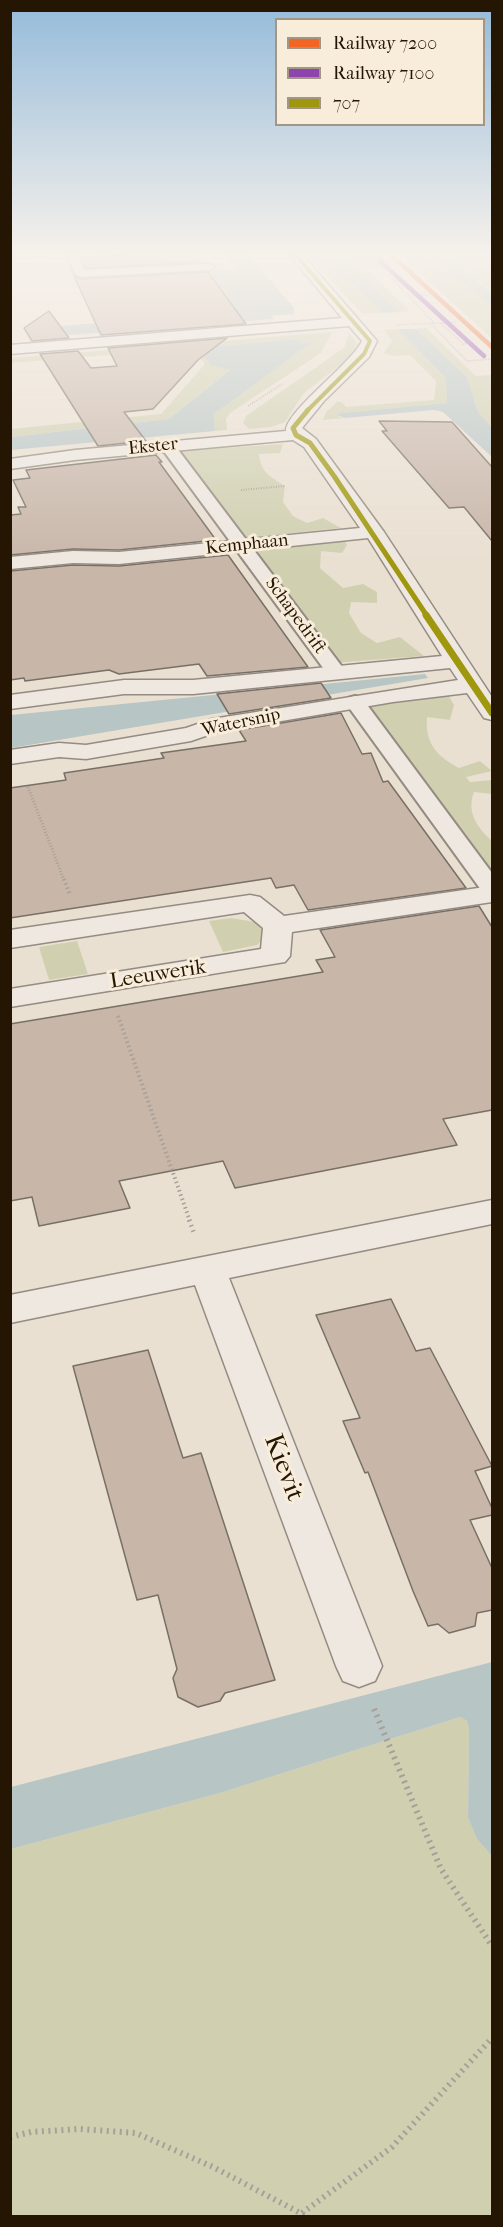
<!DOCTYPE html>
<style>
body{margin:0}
#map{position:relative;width:503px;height:2227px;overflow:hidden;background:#eae0d2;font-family:"IM FELL French Canon",serif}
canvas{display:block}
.frame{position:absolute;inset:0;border:12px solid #251603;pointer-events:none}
.legend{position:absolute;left:275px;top:18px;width:210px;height:108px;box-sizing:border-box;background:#f8ecdb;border:2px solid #a49685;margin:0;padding:8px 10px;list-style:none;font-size:18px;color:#251603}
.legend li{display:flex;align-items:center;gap:12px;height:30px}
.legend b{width:30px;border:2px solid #a49685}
</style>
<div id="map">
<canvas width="503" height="2227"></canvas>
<div class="frame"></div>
<ul class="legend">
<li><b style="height:8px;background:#f26522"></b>Railway 7200</li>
<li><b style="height:8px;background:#8e44ad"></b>Railway 7100</li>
<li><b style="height:8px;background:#9f970e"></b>707</li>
</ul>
</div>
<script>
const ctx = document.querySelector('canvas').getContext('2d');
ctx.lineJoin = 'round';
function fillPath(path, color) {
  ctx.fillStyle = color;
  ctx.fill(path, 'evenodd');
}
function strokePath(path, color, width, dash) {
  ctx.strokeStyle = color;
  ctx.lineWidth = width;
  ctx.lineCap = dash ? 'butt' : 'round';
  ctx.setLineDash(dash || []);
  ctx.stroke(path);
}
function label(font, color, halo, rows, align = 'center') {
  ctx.font = font + ' "IM FELL French Canon",serif';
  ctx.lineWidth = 6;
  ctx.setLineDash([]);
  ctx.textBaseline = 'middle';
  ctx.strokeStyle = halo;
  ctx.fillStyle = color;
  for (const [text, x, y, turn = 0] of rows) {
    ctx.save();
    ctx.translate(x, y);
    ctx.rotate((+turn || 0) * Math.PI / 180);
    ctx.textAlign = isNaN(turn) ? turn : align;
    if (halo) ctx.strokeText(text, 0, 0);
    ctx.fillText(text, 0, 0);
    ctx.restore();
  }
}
fillPath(new Path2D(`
 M304,252H318L382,313L363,314Z
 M340,252H383L398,266L366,268L410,311L400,312L341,258Z
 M396,252H423L488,302L492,306V338Z
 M443,252H492V293L489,289Z
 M426,328L476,376L492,375V428L478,412L467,377L416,329Z
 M397,329L446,378L447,403L341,413L339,417L345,418L323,420L326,412L337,402H342L346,407L434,400L436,381L410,355L393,356L384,353L392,341L384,330Z
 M332,332L321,353L230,413L226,419L227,430L215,431L214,414L311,342L301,343L298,339L199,348L231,369L169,419L11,437V429L161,414L205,364L193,348L11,363V358Z
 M349,333L357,344L347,360L304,393L285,422L271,427L249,429L243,423L246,416L345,347Z
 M283,444L280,453L259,454C260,472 271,477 285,486L283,502L293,516L307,523L323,518L341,528L241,538L180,451Z
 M344,539L347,545L342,553L321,551L320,568L343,588L363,584L377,592V603L351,602L349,613L361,633L377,643L400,637L424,656L319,664L241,552Z
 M449,696L454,705L450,720L427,717C425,744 437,756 459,768L480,761L492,771L466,777L470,782L492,780V794L474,792C466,813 478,828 492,841V877H487L367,706Z
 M231,918L255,922L262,930L263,939L257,945L223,952L209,921Z
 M77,941L88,974L49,980L39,947Z
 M460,1717L467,1721L469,1729L468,1818L477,1839L492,1856V2216H11V1849L220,1793Z`), '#d0d0b1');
fillPath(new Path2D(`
 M224,252H246L294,308V314L272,316L274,319L58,336L48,327L185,316L183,312L236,308L211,275L189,276L187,272L236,269Z
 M318,252H340L341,258L400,312L382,313Z
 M424,252H443L492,293V306Z
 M397,329H416L467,377L478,412L492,428V457L443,412L434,410L345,418L337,415L341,413L447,403L446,378Z
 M298,339L301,343L312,342L214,414L215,431L11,450V437L169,419L230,370L211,365L198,348Z
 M425,674L428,678L11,748V715Z
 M492,1662V1856L477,1839L468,1818L469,1729L467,1721L460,1717L220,1793L11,1849V1787Z`), '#b8c5c5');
const building = new Path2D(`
 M167,252H193L201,262L86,268L80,257Z
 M208,272L246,324L101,335L74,276L81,279Z
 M49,311L69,338L32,341L24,328Z
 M227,338L198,360L153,409L124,412L146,441L98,446L40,354L78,351L91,368L117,366L108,348Z
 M379,421L452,422L492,467V541L464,507L449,508L382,431H387Z
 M156,455L162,462H159L216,540L119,550L73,549L10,555V515L21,514L18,507H26L13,480L30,478L26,470Z
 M228,555L308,667L207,676L199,664L119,674L109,670L25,681L24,678L10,680V571L73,565L119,566Z
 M321,683L331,698L229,714L217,694Z
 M341,713L362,754L371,753L383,782L388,781L466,888L308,910L294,885L276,888L271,878L10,918V788L66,780L64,773L164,758L161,753L246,741L239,730Z
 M479,906L492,927V1110L443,1119L457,1145L235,1188L223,1161L119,1181L130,1208L39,1226L32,1197L10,1201V1024L323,972L316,960L335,957L320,930Z
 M391,1299L416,1351L430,1348L492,1466L475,1471L492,1508V1515L470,1520L492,1568V1610L477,1613L475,1626L449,1633L438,1624L428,1626L413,1591L368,1472L365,1473L343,1421L360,1418L316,1315Z
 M148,1350L183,1458L201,1453L275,1680L225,1693L220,1701L198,1707L178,1697L173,1678L177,1669L158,1595L137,1600L73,1366Z`);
fillPath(building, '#c8b6a9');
strokePath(building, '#787066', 1.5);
const lane = new Path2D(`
 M65,252H75L85,270L209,264L215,267L209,270L81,277L75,274Z
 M168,441L173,443L343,668L346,672L343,676H329L160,446Z
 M355,696L362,698L492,873V896L484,894L345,702L348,698Z`);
const street = new Path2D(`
 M10,252H52L46,256L10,258Z
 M287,252H300L377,341L369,357L324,401L302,428L316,439L384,532L492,697V720L484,718L467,693L393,702L217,732L191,741L86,759L59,757L10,764V750L59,743L86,745L186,728L212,719L458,680L450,668L193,694H124L10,709V695L124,680H193L442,656L368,538L119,564L73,563L10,569V557L73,551L119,552L360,528L304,447L293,440L75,460L10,469V459L75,450L286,431C285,412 351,364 362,341L349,326L10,354V345L342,318Z
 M492,886V902L292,932L290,956L285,962L10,1007V989L261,949L263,928L244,912L10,948V930L250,895L260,897L284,916Z
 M492,1200V1224L229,1278L382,1666L375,1681L359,1687L343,1681L336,1666L195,1285L10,1323V1295Z`);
strokePath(lane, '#948c82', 4);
strokePath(street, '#948c82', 3);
strokePath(new Path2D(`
 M382,268L434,323
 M395,281L412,280
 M411,296L429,295
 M441,323L463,344L469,343L452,324
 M431,324L467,361L492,359
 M397,325L457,322
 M248,406L282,384`), '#a6a099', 1.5, [1, 1.5]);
strokePath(new Path2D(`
 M241,490L285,486`), '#a6a099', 2, [1, 1.5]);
strokePath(new Path2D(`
 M28,787L64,880`), '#a6a099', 3, [1, 2]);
strokePath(new Path2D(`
 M64,879L70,895
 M118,1016L190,1221`), '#a6a099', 4, [1.5, 3]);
strokePath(new Path2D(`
 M189,1220L194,1233`), '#a6a099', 4.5, [1.5, 4]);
strokePath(new Path2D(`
 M374,1709L441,1869L492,1946
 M10,2137L31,2132L80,2129L136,2133L213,2167L306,2216
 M302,2213L392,2147L492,2038`), '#a6a099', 6, [2, 4.5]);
fillPath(lane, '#eee8e1');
fillPath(street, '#eee8e1');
strokePath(new Path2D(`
 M293,252L370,341L364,354L307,411`), '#9f970e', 4);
strokePath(new Path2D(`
 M308,410L293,428L296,435L310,443L334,476L427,616`), '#9f970e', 5);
strokePath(new Path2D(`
 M426,615L492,713`), '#9f970e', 7);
strokePath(new Path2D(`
 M388,252L492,347`), '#f26522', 4.5);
strokePath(new Path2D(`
 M380,261L484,356`), '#8e44ad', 4.5);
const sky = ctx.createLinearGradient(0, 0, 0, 563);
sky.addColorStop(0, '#95bbda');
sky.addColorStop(0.45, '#f6f1eb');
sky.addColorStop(1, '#f6f1eb00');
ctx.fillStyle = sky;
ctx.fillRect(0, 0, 503, 563);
label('18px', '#251603', '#f8ecdb', [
 ["Ekster",153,447,-6],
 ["Kemphaan",247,545,-6],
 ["Schapedrift",295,616,54],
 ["Watersnip",241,723,-12]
]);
label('21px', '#251603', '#f8ecdb', [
 ["Leeuwerik",158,975,-9]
]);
label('26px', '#251603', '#f8ecdb', [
 ["Kievit",283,1468,69]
]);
</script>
